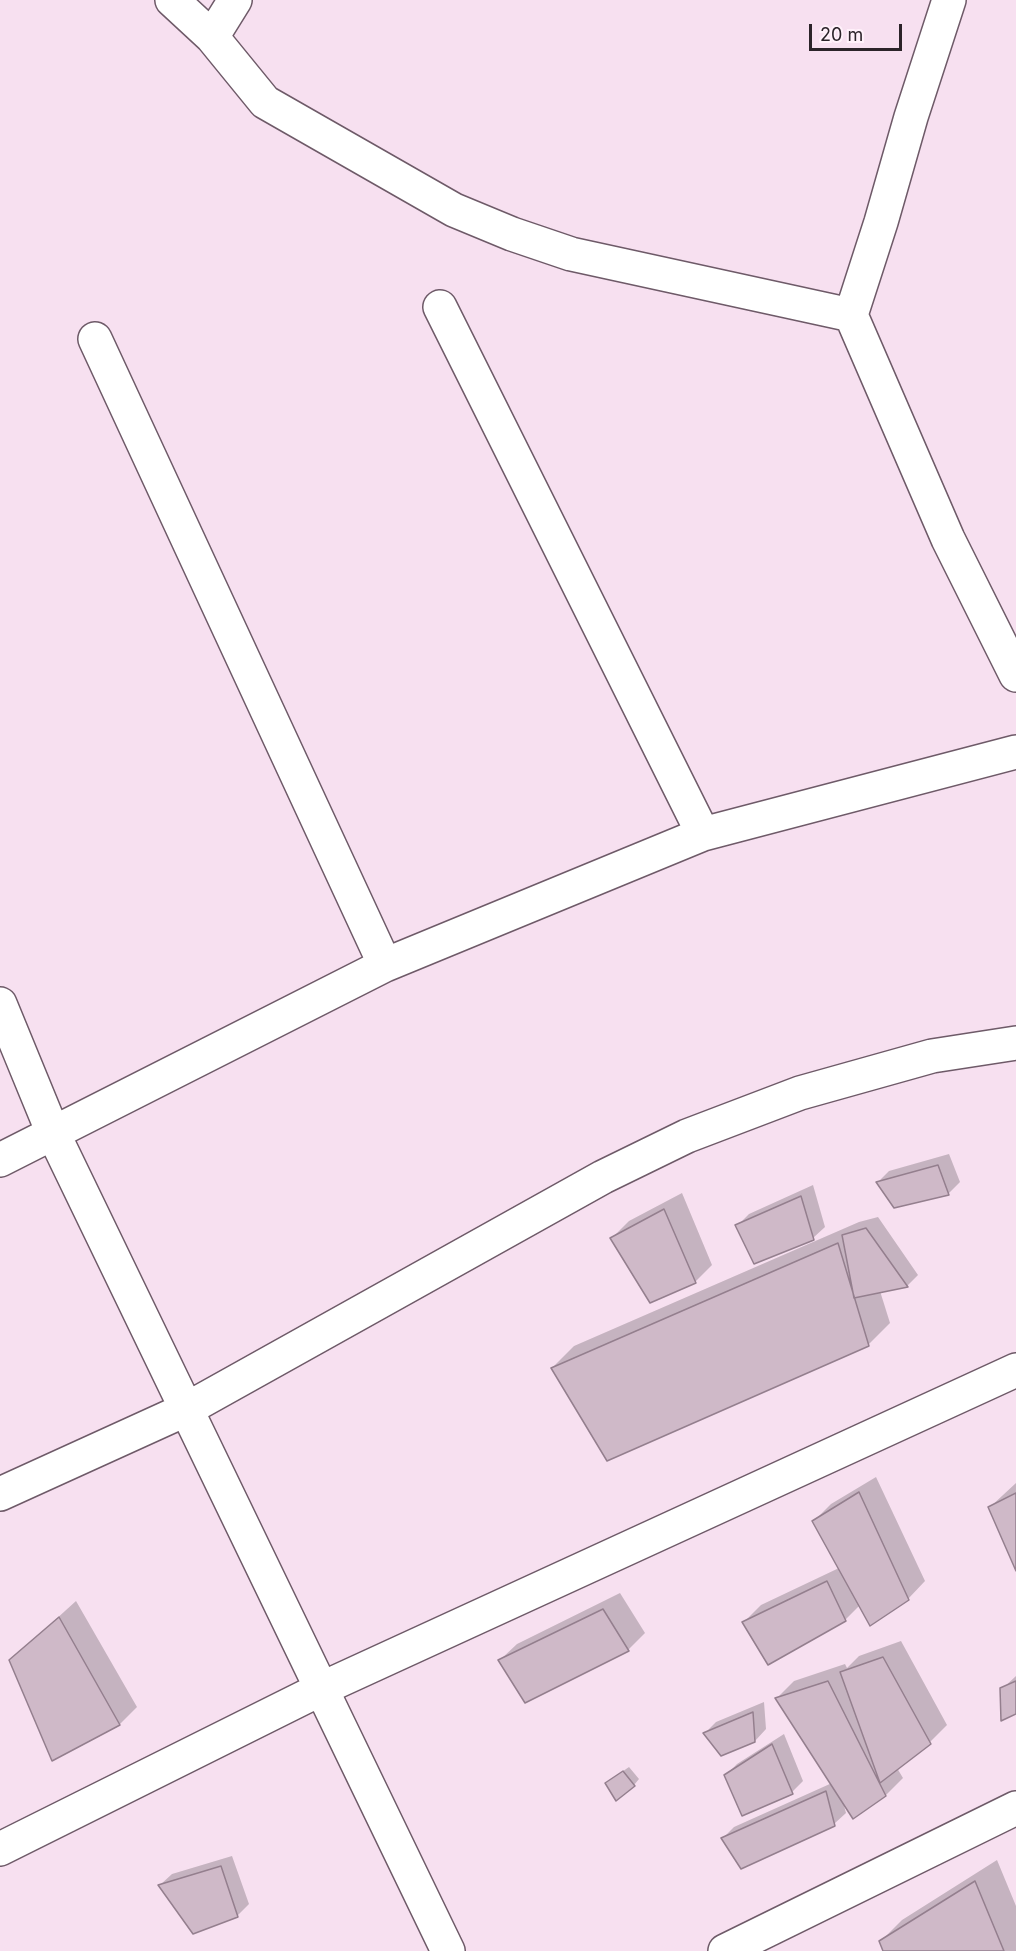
<!DOCTYPE html>
<style>
body{margin:0}
#map{position:relative;width:1016px;height:1951px;overflow:hidden;background:#f7e0f0;font-family:Inter,sans-serif}
canvas{display:block}
.scale{position:absolute;left:809px;top:24px;width:93px;height:27px;box-sizing:border-box;border:3px solid #2b2329;border-top:0;padding-left:8px;font-size:18px;line-height:21px;white-space:nowrap;color:#2b2329;-webkit-text-stroke:4px #fff1fa;paint-order:stroke}
</style>
<div id="map">
<canvas width="1016" height="1951"></canvas>
<div class="scale">20 m</div>
</div>
<script>
const ctx = document.querySelector('canvas').getContext('2d');
ctx.lineJoin = 'round';
function fillPath(path, color) {
  ctx.fillStyle = color;
  ctx.fill(path, 'evenodd');
}
function strokePath(path, color, width, dash) {
  ctx.strokeStyle = color;
  ctx.lineWidth = width;
  ctx.lineCap = dash ? 'butt' : 'round';
  ctx.setLineDash(dash || []);
  ctx.stroke(path);
}
fillPath(new Path2D(`
 M949,1154L960,1182L948,1194L878,1182L889,1171Z
 M813,1185L825,1227L813,1238L737,1226L749,1214Z
 M682,1193L712,1265L695,1282L612,1238L629,1221Z
 M878,1217L918,1275L907,1286L880,1291L890,1323L868,1345L552,1368L574,1346L859,1222Z
 M876,1477L925,1581L908,1599L870,1624L860,1605L845,1620L744,1622L761,1605L839,1568L814,1521L831,1504Z
 M1016,1483V1568L989,1508Z
 M620,1593L645,1633L628,1650L500,1660L517,1644Z
 M76,1601L137,1707L120,1724L53,1759L11,1660Z
 M901,1641L947,1725L930,1742L897,1768L903,1778L886,1795L854,1817L843,1802L846,1813L834,1824L723,1838L734,1827L832,1783L777,1698L794,1681L845,1664L847,1668L859,1656Z
 M1016,1676V1712L1002,1689Z
 M764,1702L766,1729L755,1741L705,1733L716,1722Z
 M784,1734L803,1781L792,1792L726,1775L737,1764Z
 M629,1767L639,1779L634,1785L613,1778Z
 M232,1856L249,1904L237,1916L160,1885L172,1874Z
 M997,1860L1016,1906V1951H884L880,1942L902,1920Z`), '#0003');
const building = new Path2D(`
 M938,1165L949,1195L894,1208L876,1182Z
 M801,1196L814,1240L754,1264L735,1225Z
 M664,1209L696,1283L650,1303L610,1238Z
 M866,1228L908,1287L854,1298L842,1235Z
 M838,1243L869,1346L607,1461L551,1368Z
 M859,1492L909,1600L870,1626L812,1521Z
 M1016,1493V1571L988,1507Z
 M827,1581L846,1621L768,1665L742,1622Z
 M603,1609L629,1651L525,1703L498,1660Z
 M59,1617L120,1725L52,1761L9,1660Z
 M883,1657L931,1744L880,1783L840,1672Z
 M828,1681L886,1796L853,1819L775,1698Z
 M1016,1681V1714L1001,1721L1000,1688Z
 M753,1712L755,1742L721,1756L703,1733Z
 M772,1744L793,1794L742,1816L724,1775Z
 M623,1771L635,1786L616,1801L605,1783Z
 M826,1791L835,1826L741,1869L721,1838Z
 M221,1866L238,1917L193,1934L158,1885Z
 M975,1881L1004,1951H883L879,1941Z`);
fillPath(building, '#cfb9c8');
strokePath(building, '#947f8e', 1.5);
const minor = new Path2D(`
 M172,0L212,37
 M235,0L212,37L265,102L454,210L512,234L571,254L851,315
 M949,0L911,117L881,222L851,315L948,539L1016,675
 M440,307L703,834
 M95,339L385,965
 M0,1004L53,1133L448,1951
 M0,1160L385,965L703,834L1016,752
 M0,1494L187,1409L603,1177L687,1136L800,1093L932,1056L1016,1043
 M0,1849L323,1688L1016,1370
 M725,1951L1016,1808`);
strokePath(minor, '#6e5a68', 36);
strokePath(minor, '#fff', 33);
</script>
